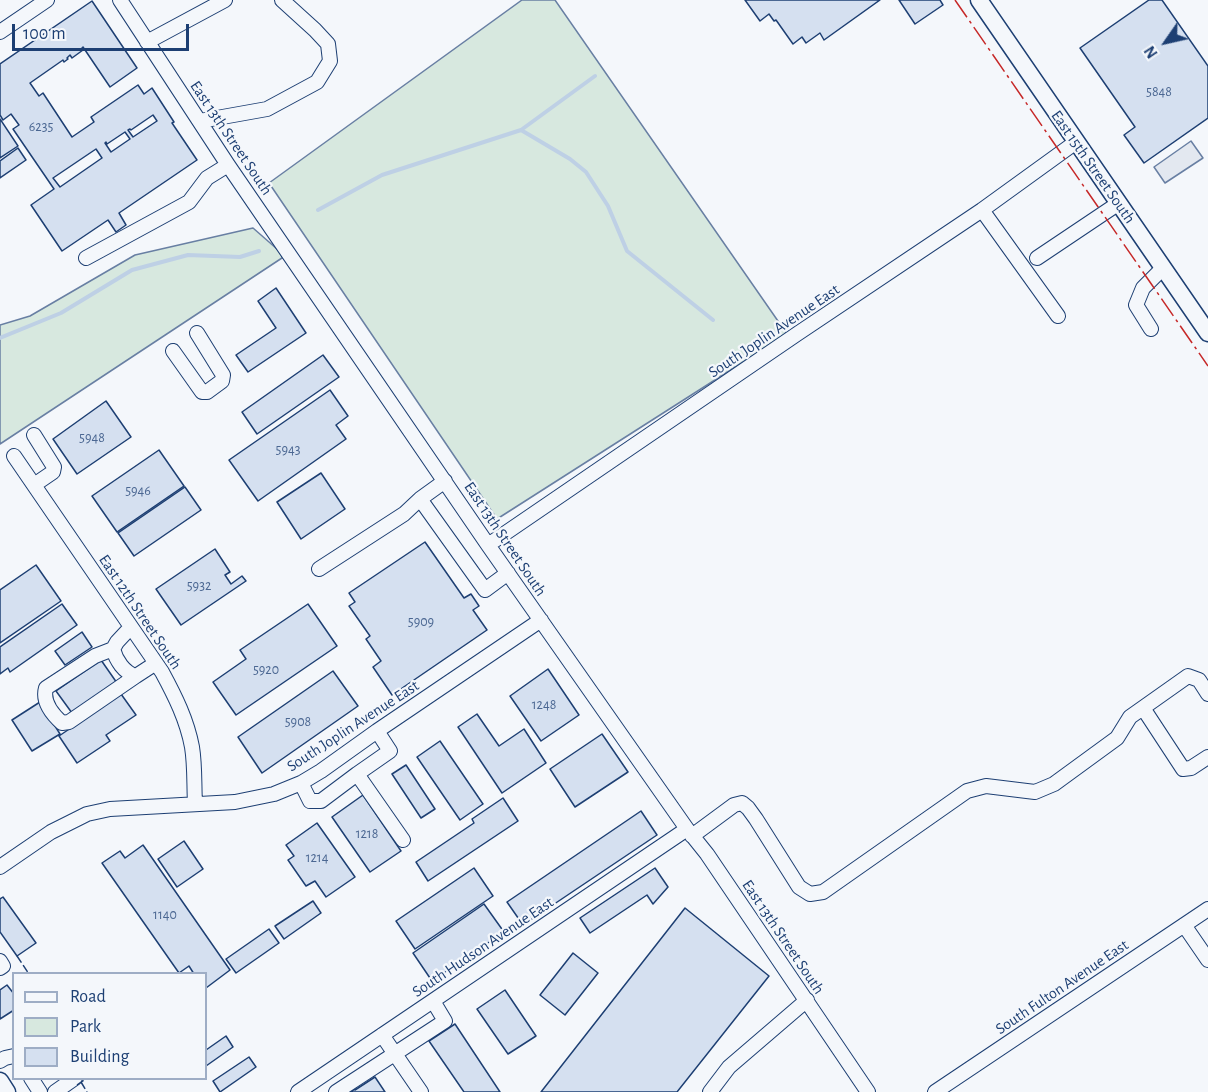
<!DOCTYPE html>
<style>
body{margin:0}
#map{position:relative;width:1208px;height:1092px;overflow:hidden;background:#f4f7fb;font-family:"Alegreya Sans",sans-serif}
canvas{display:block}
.legend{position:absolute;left:12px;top:972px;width:195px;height:108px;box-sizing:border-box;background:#f4f7fb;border:2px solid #9eadc5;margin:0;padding:8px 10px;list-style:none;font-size:18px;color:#1d3f73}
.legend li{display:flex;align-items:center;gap:12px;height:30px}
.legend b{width:30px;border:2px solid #9eadc5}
.north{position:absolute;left:1136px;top:12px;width:60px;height:60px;-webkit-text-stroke:4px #f4f7fb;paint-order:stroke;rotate:236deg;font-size:16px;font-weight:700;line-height:24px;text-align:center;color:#1d3f73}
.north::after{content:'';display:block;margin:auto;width:21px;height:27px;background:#1d3f73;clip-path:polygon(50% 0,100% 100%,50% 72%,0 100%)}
.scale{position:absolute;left:12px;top:24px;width:177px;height:27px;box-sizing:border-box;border:3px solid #1d3f73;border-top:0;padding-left:8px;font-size:18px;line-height:21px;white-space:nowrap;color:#1d3f73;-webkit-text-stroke:4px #f4f7fb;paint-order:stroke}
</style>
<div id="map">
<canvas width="1208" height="1092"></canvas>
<ul class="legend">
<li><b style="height:8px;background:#f4f7fb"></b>Road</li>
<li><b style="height:16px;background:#d7e8df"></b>Park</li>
<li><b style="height:16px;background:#d5e0f0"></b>Building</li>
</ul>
<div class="north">N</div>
<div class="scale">100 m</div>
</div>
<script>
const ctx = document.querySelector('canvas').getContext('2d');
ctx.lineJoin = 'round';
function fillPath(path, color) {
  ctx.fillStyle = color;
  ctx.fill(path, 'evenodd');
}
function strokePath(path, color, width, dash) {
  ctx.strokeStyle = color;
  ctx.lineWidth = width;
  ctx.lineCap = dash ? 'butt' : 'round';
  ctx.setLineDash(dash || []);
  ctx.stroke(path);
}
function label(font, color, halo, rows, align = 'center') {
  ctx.font = font + ' "Alegreya Sans",sans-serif';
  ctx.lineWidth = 4.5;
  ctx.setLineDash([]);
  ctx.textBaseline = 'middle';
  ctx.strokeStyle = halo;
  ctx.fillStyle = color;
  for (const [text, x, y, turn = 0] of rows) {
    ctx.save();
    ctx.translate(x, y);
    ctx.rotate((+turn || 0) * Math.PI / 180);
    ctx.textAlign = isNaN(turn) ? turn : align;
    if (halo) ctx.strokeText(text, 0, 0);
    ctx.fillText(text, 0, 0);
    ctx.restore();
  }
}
const green = new Path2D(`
 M522,0H555L787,334L497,519L269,183Z
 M253,228L285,256L0,444V325L30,316L135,255Z`);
fillPath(green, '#d7e8df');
strokePath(green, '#687fa3', 1.5);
const parking = new Path2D(`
 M1191,141L1203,158L1165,183L1154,167Z`);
fillPath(parking, '#e3e8f0');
strokePath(parking, '#687fa3', 1.5);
strokePath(new Path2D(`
 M521,130L570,159L586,172L608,206L627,251L713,320
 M318,210L382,175L521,130L595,76
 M0,338L61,313L132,270L188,255L240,257L259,251`), '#bed0e5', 4);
const building = new Path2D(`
 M745,0H880L824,40L820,33L806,43L802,37L793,44L776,20L774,21L769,14L760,21Z
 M899,0H940L943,5L915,24Z
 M1149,0H1162L1208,66V118L1144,163L1124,135L1135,127L1080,48Z
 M92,1L137,68L110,87L83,47L82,48L83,50L72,58L70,55L67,58L68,59L64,62L63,60L30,83L39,96L43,93L72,137L94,122L91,117L138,85L144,94L152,88L174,122L172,123L197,160L119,213L126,225L116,232L108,220L62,251L31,205L54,189L13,129L19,125L11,114L3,120L0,115V64ZM153,115L157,121L133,137L128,130L130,129L131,130ZM125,132L130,139L111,152L105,143L106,142L107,144ZM96,149L102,158L60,187L53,178Z
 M0,119L18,146L0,158Z
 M18,148L26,160L0,178V161Z
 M276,288L306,333L248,372L236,355L276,328L258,301Z
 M323,355L339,377L257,434L242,412Z
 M330,390L348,416L336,425L346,439L258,501L229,460Z
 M106,401L131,437L77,474L53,439Z
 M159,450L184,486L117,532L92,496Z
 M321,473L345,509L301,539L277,502Z
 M185,487L201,510L134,556L118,533Z
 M425,542L464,598L471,594L479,606L473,610L487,630L392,695L373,667L381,661L366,639L370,636L349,606L355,602L349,593Z
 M215,549L230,572L225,575L231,584L242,576L246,581L181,625L156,589Z
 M36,565L61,601L0,643V590Z
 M62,604L77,625L10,672L8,668L0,674V647Z
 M308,604L337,646L236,715L213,682L246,659L240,650Z
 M82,632L92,647L65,665L55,651Z
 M101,660L117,683L72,713L56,691Z
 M548,669L579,715L541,741L510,696Z
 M333,671L358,706L262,773L238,737Z
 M121,694L136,715L106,735L110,741L77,763L59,736Z
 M40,702L60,734L32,751L12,720Z
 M477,714L499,746L524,729L546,763L502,793L458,727Z
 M602,734L628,772L575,807L550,769Z
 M440,741L483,804L460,820L417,757Z
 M406,765L435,809L421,818L392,774Z
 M363,795L401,851L370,872L332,817Z
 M503,798L518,821L428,881L416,862L474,823L472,819Z
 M641,811L657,835L523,925L507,902Z
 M317,823L355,877L326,897L315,881L306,886L288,860L294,856L286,845Z
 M184,841L203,869L177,887L158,859Z
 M143,845L230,970L206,988V974H194L189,966L179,973L102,863L120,851L125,858Z
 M474,868L493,896L415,949L396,921Z
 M655,868L668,887L653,904L647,895L590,933L580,918Z
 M3,897L36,943L17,956L0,932V899Z
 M313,901L321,913L284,939L275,926Z
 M484,904L504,932L432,981L413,953Z
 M685,908L769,976L677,1092H541Z
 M269,929L279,943L236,973L226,959Z
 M573,953L598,973L565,1015L540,995Z
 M7,985L14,994V1010L0,1019V990Z
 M505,990L536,1036L508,1054L477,1009Z
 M455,1024L500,1092H464L429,1041Z
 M226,1036L233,1047L206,1066V1050Z
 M249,1057L256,1067L220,1092L213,1081Z
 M375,1077L385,1092H350L355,1089V1090Z`);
fillPath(building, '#d5e0f0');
strokePath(building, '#1d3f73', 1.5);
const minor = new Path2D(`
 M120,0L228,165L488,545L687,829L707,854L868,1092
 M0,32L47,0
 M147,42L225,0
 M200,121L267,109L317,82L330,61L328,44L315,30L282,0
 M982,210L1058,316
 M86,258L189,202L207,178L228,165
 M1037,258L1119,203
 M1151,329L1136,305L1143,288L1163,268
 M173,351L202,392H207L222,381L223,375L197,333
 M34,435L54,467L53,472L34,485
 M14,456L162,672C175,696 187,720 192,747C195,765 194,785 195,804
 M445,481L420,499L485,590L508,573
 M488,545L797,334L982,210L1076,142
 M319,569L404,514L420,499
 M131,627L117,642L113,649C116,660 124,673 136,676L156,663
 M113,649L95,656L46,688C42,702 52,714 62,723L69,722L136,676
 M1143,708L1183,769L1191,768L1208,757
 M357,774L390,751L377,731
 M301,783L310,801H321L357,774L403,840
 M692,836L734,805L742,803L748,808L756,819L799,887L810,894L823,892L967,791L986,786L1035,792L1054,784L1117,738L1130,717L1188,676L1199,680L1208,694
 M0,867L51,832L87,814L110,809L235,802L274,794L301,783L321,771L377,731L541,620
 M1184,925L1208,960
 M0,961L3,966L0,968
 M382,1035L421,1092
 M0,1061L5,1058L14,1056
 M31,1078L40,1092
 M55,1092L75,1078
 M298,1092L687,829
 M336,1092L445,1021L433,1001
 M710,1092L729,1067L807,1000
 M935,1092L1208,909`);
const major = new Path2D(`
 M979,0L1208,333
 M0,1081L7,1092`);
strokePath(minor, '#1d3f73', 16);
strokePath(major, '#1d3f73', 19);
strokePath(minor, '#f4f7fb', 14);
strokePath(major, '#f4f7fb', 16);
strokePath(new Path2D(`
 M17,956L29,974
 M81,1082L87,1092
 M77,1085L87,1078`), '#1d3f73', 1.5, [8, 3]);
strokePath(new Path2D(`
 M955,0L1208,366`), '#c62828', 1.5, [21, 4.5, 3, 4.5]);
label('14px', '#4b6792', null, [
 ["5848",1159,92],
 ["6235",41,127],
 ["5948",92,438],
 ["5943",288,450],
 ["5946",138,491],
 ["5932",199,586],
 ["5909",421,622],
 ["5920",266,670],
 ["1248",544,705],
 ["5908",298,722],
 ["1218",367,834],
 ["1214",317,858],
 ["1140",165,915]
]);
label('16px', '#1d3f73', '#f4f7fb', [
 ["East 13th Street South",231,138,56],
 ["East 15th Street South",1093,167,55],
 ["South Joplin Avenue East",774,331,-34],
 ["East 13th Street South",505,539,56],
 ["East 12th Street South",140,612,56],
 ["South Joplin Avenue East",353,726,-33],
 ["East 13th Street South",783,937,56],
 ["South Hudson Avenue East",483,947,-34],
 ["South Fulton Avenue East",1062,987,-34]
]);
</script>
